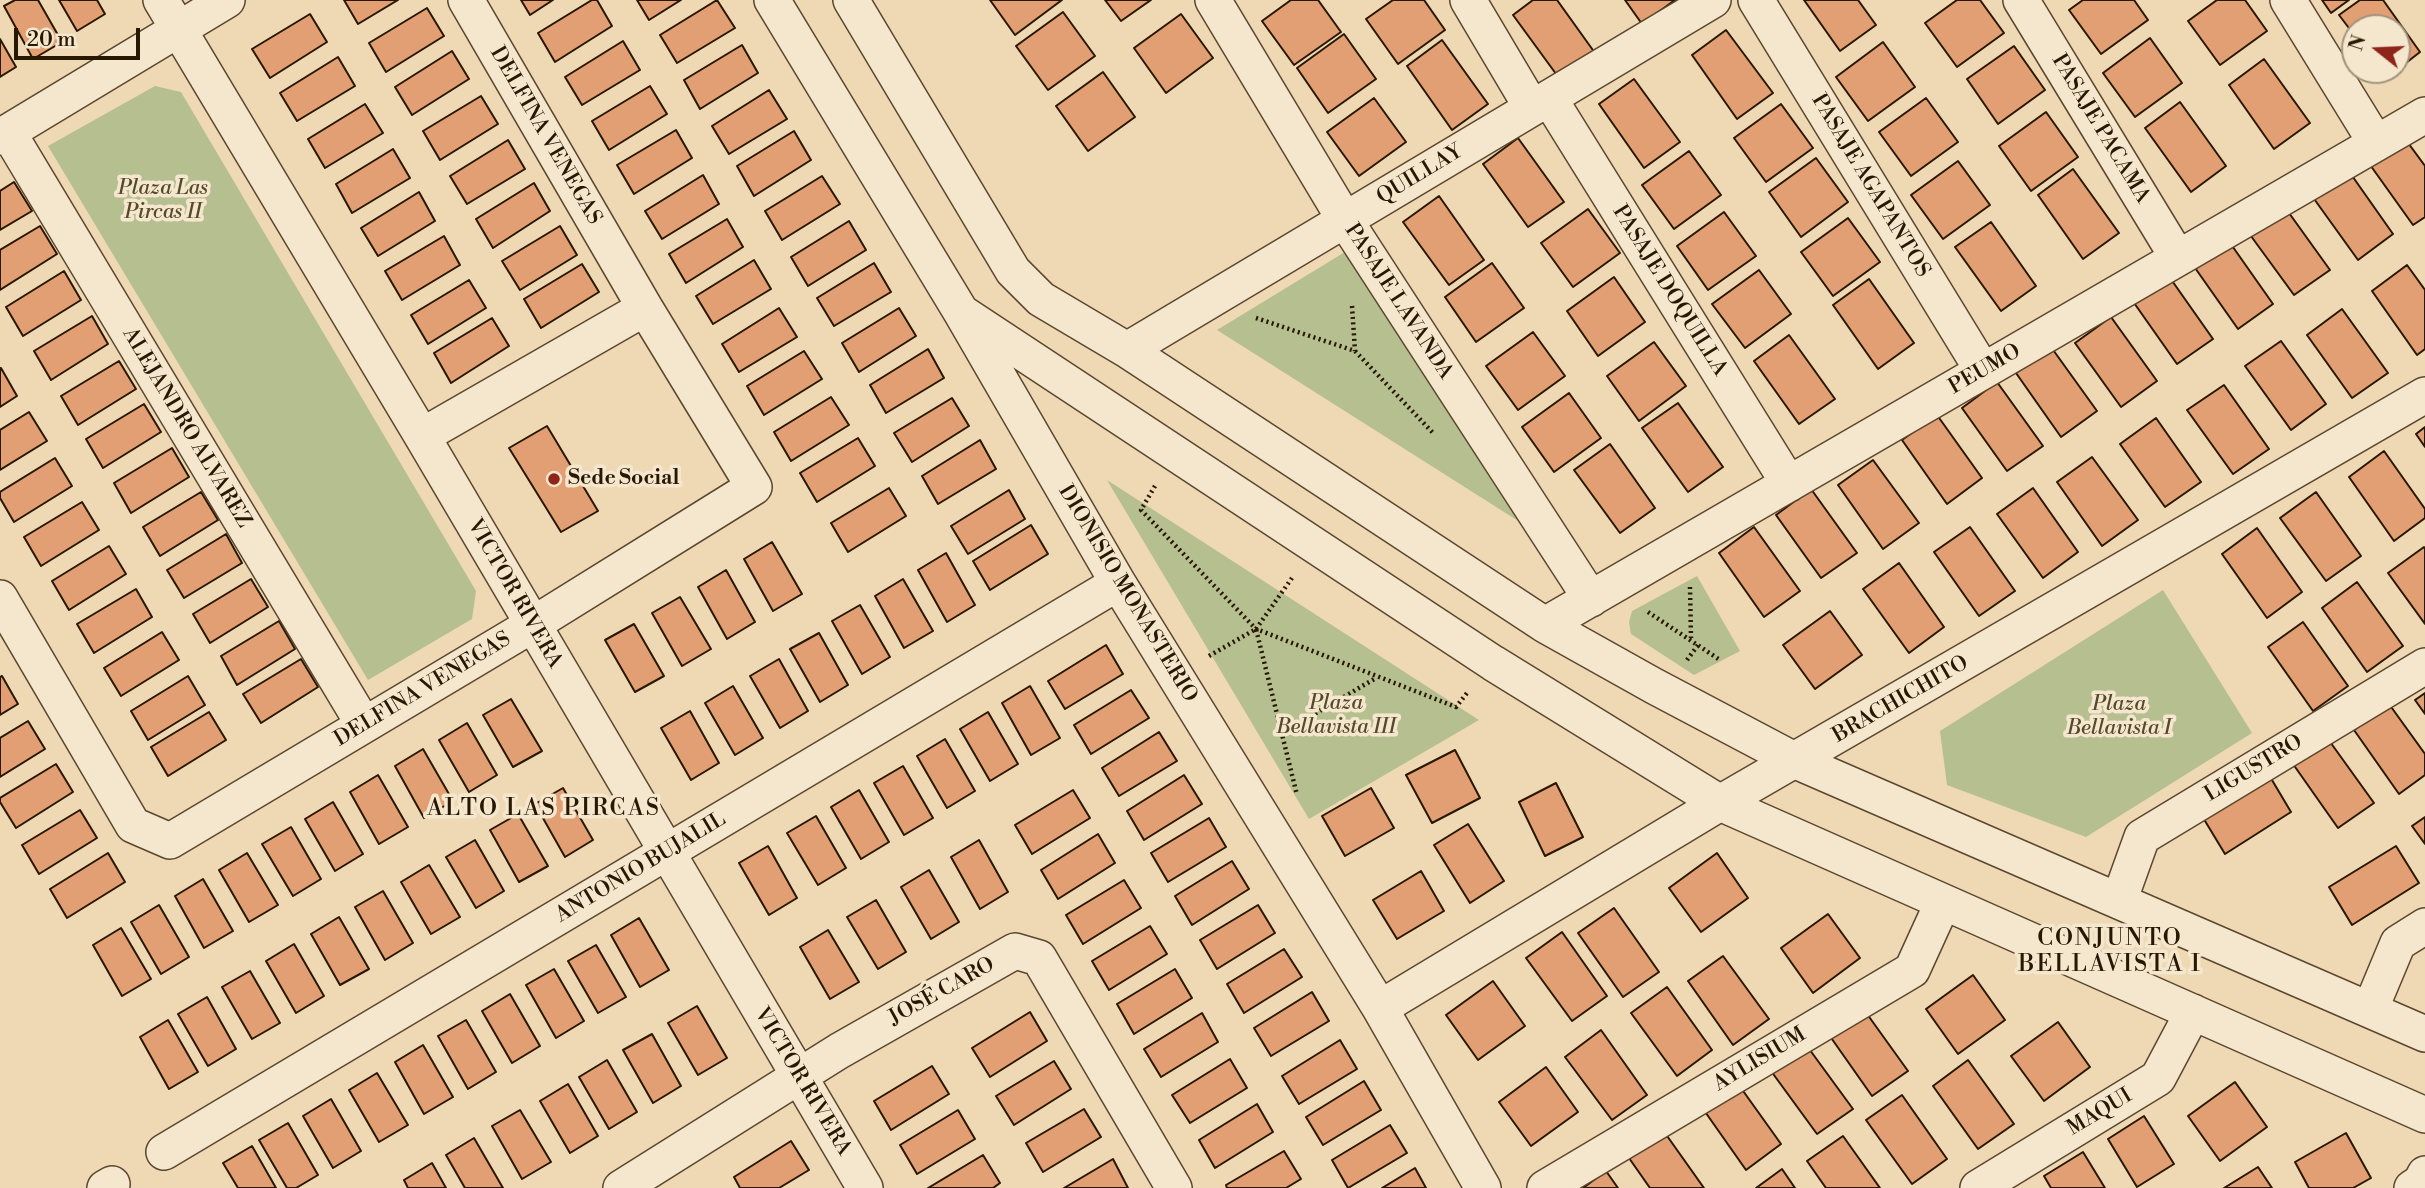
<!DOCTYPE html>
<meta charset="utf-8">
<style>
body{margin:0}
#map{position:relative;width:2425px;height:1188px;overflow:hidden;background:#efd8b4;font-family:"Libre Bodoni",serif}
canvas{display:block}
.north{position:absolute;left:2341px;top:14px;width:70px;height:70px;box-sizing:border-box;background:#f5e6ce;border:2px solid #a3937c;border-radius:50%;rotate:288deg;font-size:19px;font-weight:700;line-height:28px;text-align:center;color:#281701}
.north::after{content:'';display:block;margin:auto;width:24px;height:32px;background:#8f2418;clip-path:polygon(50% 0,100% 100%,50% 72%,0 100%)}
.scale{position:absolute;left:14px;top:28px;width:126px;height:32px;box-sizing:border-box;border:4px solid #281701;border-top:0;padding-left:9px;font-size:21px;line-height:24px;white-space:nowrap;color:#281701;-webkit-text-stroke:5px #f5e6ce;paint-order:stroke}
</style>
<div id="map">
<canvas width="2425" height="1188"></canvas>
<div class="north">N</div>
<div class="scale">20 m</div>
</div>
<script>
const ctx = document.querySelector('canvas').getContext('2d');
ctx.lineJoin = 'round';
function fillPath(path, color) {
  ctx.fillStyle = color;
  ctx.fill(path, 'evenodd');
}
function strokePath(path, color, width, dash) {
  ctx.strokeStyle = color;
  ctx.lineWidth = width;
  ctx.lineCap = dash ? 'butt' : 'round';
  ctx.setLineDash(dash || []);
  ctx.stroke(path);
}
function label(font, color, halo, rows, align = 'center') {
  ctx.font = font + ' "Libre Bodoni",serif';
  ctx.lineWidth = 7;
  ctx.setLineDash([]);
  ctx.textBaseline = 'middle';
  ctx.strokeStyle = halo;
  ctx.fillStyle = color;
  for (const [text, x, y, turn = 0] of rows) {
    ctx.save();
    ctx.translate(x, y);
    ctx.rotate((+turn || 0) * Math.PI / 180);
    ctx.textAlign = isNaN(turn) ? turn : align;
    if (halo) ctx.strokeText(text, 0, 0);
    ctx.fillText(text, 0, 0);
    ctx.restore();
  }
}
fillPath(new Path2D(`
 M155,86L181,92L476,591L472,619L368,680L48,146Z
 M1345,252L1523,524L1217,330Z
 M1107,480L1479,720L1309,819Z
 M1697,576L1740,651L1694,675L1631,634L1629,622L1632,611Z
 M2163,590L2252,733L2086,837L1947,785L1940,731Z`), '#b6bf90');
const building = new Path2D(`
 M15,0H38L62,42L33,59L4,6Z
 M59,0H97L105,14L77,31Z
 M344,0H398L358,24Z
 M521,0H553L530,15Z
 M592,0H597L612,26L555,62L538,33Z
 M637,0H681L649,20Z
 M717,0L735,28L677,63L660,35Z
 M990,0H1062L1015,35Z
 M1105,0H1151L1121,21Z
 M1291,0H1318L1341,32L1294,65L1262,21Z
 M1393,0H1424L1445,30L1398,64L1366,19Z
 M1533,0H1557L1595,53L1559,78L1513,15Z
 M1625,0H1675L1642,24Z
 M1804,0H1858L1876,25L1840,51Z
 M1957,0H1980L2004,33L1957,67L1925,23Z
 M2083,0H2134L2148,20L2101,54L2069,10Z
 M2217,0H2245L2267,31L2220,65L2188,21Z
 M2322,0H2349L2331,13Z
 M2360,0H2383L2420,52L2397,70V28H2355V36L2339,15Z
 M427,8L444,36L386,72L369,43Z
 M1063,12L1095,56L1048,90L1016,46Z
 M310,14L327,42L270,78L252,49Z
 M1181,14L1213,58L1166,93L1134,48Z
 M1726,30L1773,93L1737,119L1692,55Z
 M1344,34L1376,79L1328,113L1297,68Z
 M2150,38L2182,83L2135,117L2103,73Z
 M0,39L16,67L0,77Z
 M1442,40L1488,104L1452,130L1407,66Z
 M623,41L640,70L582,105L565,77Z
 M1883,42L1915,87L1868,121L1836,77Z
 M742,45L758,73L700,109L684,80Z
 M2014,46L2045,90L1998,124L1967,79Z
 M452,51L469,79L412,115L395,87Z
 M338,57L355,86L297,121L280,93Z
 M2264,59L2310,123L2274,149L2229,85Z
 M1103,72L1135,117L1088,151L1056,106Z
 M1634,79L1680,142L1644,168L1599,104Z
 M650,86L667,114L609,150L592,121Z
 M769,90L787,119L729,154L712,126Z
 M481,96L498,124L440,160L423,131Z
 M1374,98L1406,142L1359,176L1327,132Z
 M1926,98L1958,142L1911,176L1879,132Z
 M2180,102L2226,166L2191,192L2145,128Z
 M365,104L383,133L325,168L308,139Z
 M1781,104L1813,148L1766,182L1734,138Z
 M2046,112L2078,157L2031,191L1999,146Z
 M676,130L692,158L634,194L617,165Z
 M794,131L811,160L754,196L737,166Z
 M2403,136L2425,166V217L2413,225L2368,162Z
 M1518,138L1564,202L1528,227L1483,164Z
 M508,140L525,169L467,204L450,176Z
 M393,149L410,178L352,213L336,184Z
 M1689,151L1721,195L1674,229L1642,185Z
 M1816,158L1848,202L1801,237L1769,192Z
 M1958,161L1990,205L1943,239L1911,195Z
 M2073,169L2119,233L2083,259L2038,195Z
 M2348,170L2393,234L2358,260L2312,196Z
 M703,175L719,204L662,239L645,211Z
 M822,176L840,204L782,240L765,211Z
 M14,182L32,211L0,230V191Z
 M534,183L550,211L493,248L476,219Z
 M419,192L435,221L378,256L361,228Z
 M1439,196L1484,260L1449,285L1403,222Z
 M2284,206L2330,270L2294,295L2248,232Z
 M1588,209L1620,253L1573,287L1541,243Z
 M1724,212L1756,256L1708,290L1677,246Z
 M1848,218L1880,262L1833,296L1801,252Z
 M727,219L743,247L686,283L669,254Z
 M849,221L866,250L808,286L791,257Z
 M1991,222L2036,286L2001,311L1955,247Z
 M40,226L57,254L0,290V250Z
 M560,226L577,255L520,290L502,261Z
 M444,236L460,265L402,300L385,271Z
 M2228,240L2273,304L2238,329L2193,265Z
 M754,260L771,289L713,324L696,296Z
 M874,263L891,292L834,326L817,298Z
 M1492,263L1524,308L1476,342L1445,297Z
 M582,264L599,292L541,328L524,299Z
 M2407,265L2425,290V349L2417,355L2372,291Z
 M1759,270L1791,314L1745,348L1712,304Z
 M64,271L81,300L23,336L6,307Z
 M2168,275L2213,339L2177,364L2132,300Z
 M1614,277L1645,322L1598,356L1567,311Z
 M1869,279L1914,343L1878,369L1833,305Z
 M469,280L486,308L428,344L411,315Z
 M779,308L797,337L739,372L722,344Z
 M899,308L916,336L859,372L842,343Z
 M2342,309L2388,373L2352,398L2307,335Z
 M92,316L108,344L51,380L34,351Z
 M2111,317L2157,381L2121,407L2075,343Z
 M492,318L509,346L451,383L434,353Z
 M1533,332L1565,376L1518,410L1486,366Z
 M1789,335L1835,399L1799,424L1754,361Z
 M2281,341L2326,404L2291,430L2245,366Z
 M1654,342L1686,386L1639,421L1607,376Z
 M2051,347L2097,411L2061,437L2016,373Z
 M928,349L944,378L886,413L870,385Z
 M804,351L822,379L764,415L747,386Z
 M119,361L136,389L78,425L61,396Z
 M1,368L17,396L0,407V368Z
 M1997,382L2043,446L2007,471L1962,408Z
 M2224,385L2269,449L2233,474L2187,410Z
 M1569,393L1601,438L1554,472L1522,427Z
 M831,397L849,425L791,461L774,432Z
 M952,398L969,426L912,462L894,433Z
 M1678,403L1723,467L1688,492L1642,428Z
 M144,404L161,432L103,468L86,439Z
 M29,412L47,441L0,470V430Z
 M1937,415L1982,478L1947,504L1902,440Z
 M2156,418L2201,482L2165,507L2120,444Z
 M547,426L598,511L561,532L509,448Z
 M2425,427V447L2416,434Z
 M858,438L875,466L817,502L800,473Z
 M980,440L996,469L938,504L922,476Z
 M1610,444L1655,508L1620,533L1574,470Z
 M172,448L189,477L131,513L114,483Z
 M2384,451L2425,509V518L2394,541L2349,477Z
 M2092,457L2138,520L2102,546L2057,482Z
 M55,458L72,486L14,522L0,498V492Z
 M1873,460L1919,523L1883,549L1838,485Z
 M889,488L906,516L848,552L831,523Z
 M2033,488L2078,552L2043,578L1997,514Z
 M1811,489L1857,553L1821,578L1776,515Z
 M1009,490L1025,519L968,554L951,526Z
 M201,492L218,520L160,556L143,527Z
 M2316,492L2361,556L2326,581L2280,518Z
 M82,502L99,530L41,566L24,537Z
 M1031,525L1048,554L990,590L973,561Z
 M1754,527L1800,591L1764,617L1719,553Z
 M1970,527L2015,591L1979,616L1934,552Z
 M2257,528L2302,592L2267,618L2222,554Z
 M226,534L242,563L184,598L167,570Z
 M772,542L802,594L773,611L744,559Z
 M109,546L126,574L69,610L52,581Z
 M2424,547L2425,549V624L2388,573Z
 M946,553L975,605L947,622L918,570Z
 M1899,563L1944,627L1909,653L1863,589Z
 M726,570L755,622L727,639L698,587Z
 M251,579L268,607L210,643L193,614Z
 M903,579L933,631L904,648L875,596Z
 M2357,582L2403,646L2367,672L2322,608Z
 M136,589L152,617L94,653L77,624Z
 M680,597L711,649L682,666L652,613Z
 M860,605L890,657L862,674L832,621Z
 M1830,611L1862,655L1815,689L1783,645Z
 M279,621L295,649L237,685L221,656Z
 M2303,622L2348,686L2313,711L2268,647Z
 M634,624L664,676L635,692L605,640Z
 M162,632L179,660L121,696L104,668Z
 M819,633L848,685L820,702L790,649Z
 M1106,645L1123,674L1065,709L1048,681Z
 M301,659L318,687L261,723L243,694Z
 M779,659L808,711L780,728L750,676Z
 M2,676L18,704L0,715V677Z
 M188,676L205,705L148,740L131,711Z
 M733,686L763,738L735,755L705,703Z
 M1030,686L1060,738L1031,755L1002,703Z
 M1131,690L1149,718L1091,754L1074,725Z
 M2425,693V714L2415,700Z
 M511,699L542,751L513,767L483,715Z
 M2389,704L2425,754V775L2399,794L2354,730Z
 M690,711L719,763L691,780L661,728Z
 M209,712L226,740L168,776L151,747Z
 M988,712L1018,764L990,781L960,729Z
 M28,721L45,749L0,777V738Z
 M467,723L497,775L469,792L439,740Z
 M1159,732L1177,761L1119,796L1102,768Z
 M945,739L975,791L947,808L917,756Z
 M2328,739L2374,803L2338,828L2293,764Z
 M423,749L453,801L424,818L395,766Z
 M1455,750L1480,798L1432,823L1406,775Z
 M56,764L73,792L16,828L0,802V798Z
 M903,766L933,818L904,835L874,783Z
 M378,775L408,827L379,844L350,792Z
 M1184,775L1202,804L1144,840L1127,811Z
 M2269,775L2291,812L2225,854L2202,816Z
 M1556,783L1583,837L1545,856L1519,802Z
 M563,788L593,840L565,857L535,804Z
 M1371,788L1394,828L1345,856L1322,816Z
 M859,790L889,842L861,859L831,807Z
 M1073,790L1090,818L1032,854L1015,825Z
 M333,802L363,854L335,871L305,819Z
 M80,810L97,838L39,874L22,845Z
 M518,814L548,866L519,882L490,830Z
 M816,816L846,868L818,885L787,833Z
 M2425,817V844L2412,826Z
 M1209,818L1226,847L1168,882L1151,853Z
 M1468,824L1504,881L1470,903L1434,845Z
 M291,827L321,879L293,896L262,844Z
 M1098,834L1115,863L1058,899L1041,870Z
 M475,840L504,891L476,908L446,857Z
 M979,840L1008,892L980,909L951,857Z
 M768,846L797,898L769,915L739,863Z
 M2396,846L2419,883L2352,925L2329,887Z
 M108,853L125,882L67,918L50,889Z
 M247,853L278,905L249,922L219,870Z
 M1717,853L1748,898L1701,932L1669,888Z
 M1232,861L1249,889L1192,925L1175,896Z
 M429,865L460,917L431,934L401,882Z
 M929,870L959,922L931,939L901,887Z
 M1421,871L1444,911L1397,939L1373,900Z
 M203,879L233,931L204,948L175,896Z
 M1124,880L1141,908L1083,944L1066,915Z
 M383,891L413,943L385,960L355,907Z
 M876,900L906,952L878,969L847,917Z
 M159,905L189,957L161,974L131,922Z
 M1258,905L1275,933L1217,969L1200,940Z
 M1614,908L1659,972L1623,997L1578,933Z
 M1828,914L1860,958L1813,993L1781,948Z
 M339,917L369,969L340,985L311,934Z
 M639,918L669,970L640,987L611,935Z
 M1150,926L1167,954L1109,990L1092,961Z
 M121,928L151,979L122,996L93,945Z
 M828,930L859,982L830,999L800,947Z
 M1562,932L1607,996L1572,1021L1526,958Z
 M294,944L324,996L296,1013L266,961Z
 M596,945L626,997L598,1013L568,961Z
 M1284,949L1302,977L1244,1013L1227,984Z
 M1723,956L1769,1019L1733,1045L1688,981Z
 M554,969L584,1021L556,1038L526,985Z
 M1175,969L1192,998L1134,1034L1117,1004Z
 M250,971L280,1023L252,1039L222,987Z
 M1973,975L2005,1020L1958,1054L1926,1009Z
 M1493,981L1525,1026L1478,1060L1446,1015Z
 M1667,987L1712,1050L1677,1076L1631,1013Z
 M1312,992L1329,1021L1271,1056L1254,1028Z
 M510,994L540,1046L512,1063L482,1011Z
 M207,997L236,1049L208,1066L178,1014Z
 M697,1006L727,1058L698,1075L668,1023Z
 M1862,1007L1908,1071L1872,1096L1827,1032Z
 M1030,1012L1047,1041L990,1077L972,1048Z
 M1202,1013L1218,1042L1161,1077L1144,1049Z
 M168,1020L198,1072L169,1089L140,1037Z
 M466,1020L496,1072L468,1089L438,1036Z
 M2058,1022L2090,1067L2044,1101L2011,1056Z
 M1601,1030L1647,1095L1612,1120L1565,1057Z
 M652,1034L681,1086L653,1103L623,1050Z
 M1340,1040L1357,1069L1299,1104L1282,1076Z
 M423,1045L453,1097L424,1114L395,1062Z
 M1807,1046L1853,1109L1817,1134L1771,1071Z
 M1230,1059L1247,1088L1190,1123L1172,1095Z
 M607,1060L637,1112L609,1129L579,1077Z
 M1968,1060L2014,1124L1978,1149L1933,1086Z
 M1054,1061L1071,1089L1014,1125L996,1096Z
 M932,1066L949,1094L891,1130L874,1101Z
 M1546,1067L1578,1112L1531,1146L1499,1102Z
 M377,1073L408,1125L379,1142L349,1090Z
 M1364,1081L1381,1110L1323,1145L1306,1117Z
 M1736,1081L1781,1144L1746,1170L1701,1106Z
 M2235,1082L2267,1127L2220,1161L2188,1116Z
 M568,1084L598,1136L570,1153L540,1101Z
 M1902,1095L1947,1159L1912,1184L1866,1120Z
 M331,1099L361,1151L333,1168L303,1116Z
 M1257,1104L1273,1132L1215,1168L1199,1140Z
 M1084,1109L1101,1137L1043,1172L1026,1143Z
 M520,1110L551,1162L522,1179L492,1126Z
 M958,1110L975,1139L917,1174L900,1145Z
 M2144,1116L2174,1164L2137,1187L2108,1139Z
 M288,1123L318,1175L296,1188H287L259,1140Z
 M1390,1125L1407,1153L1348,1188L1332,1160Z
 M1665,1133L1704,1188H1650L1629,1158Z
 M2346,1133L2371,1178L2353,1188H2309L2295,1162Z
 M1843,1136L1880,1188H1826L1807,1161Z
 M474,1138L503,1188H465L446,1155Z
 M791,1141L809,1170L779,1188H740L734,1177Z
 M252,1146L276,1188H238L223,1163Z
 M1284,1151L1301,1179L1286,1188H1227L1226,1185Z
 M2083,1152L2105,1188H2051L2044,1176Z
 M983,1155L1000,1183L993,1188H928Z
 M1113,1159L1128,1188H1064Z
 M432,1163L446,1188H408L404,1180Z
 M2258,1167L2272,1188H2224Z
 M1415,1168L1426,1188H1382Z
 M1782,1169L1795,1188H1756Z
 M1606,1171L1618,1188H1583Z`);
fillPath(building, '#e39f74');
strokePath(building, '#281701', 2);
const street = new Path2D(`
 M161,0L422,436L865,1188
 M772,0L961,312L1118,583L1380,1008L1483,1188
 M851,0L1013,271L1041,299L1127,350L1545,625L1654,686L1796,761L2425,1034
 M1213,0L1345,220L1591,599
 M1468,0L1532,108
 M1756,0L1983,371
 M2021,0L2178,258
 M2288,0L2376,143
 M1549,98L1789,484
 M8,132L364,725
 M0,137L227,0
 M961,312L1493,663L1720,803L2425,1115
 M1127,350L1713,0
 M422,436L645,308
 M0,598L133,825L170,841L532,625L754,487L645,308L466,0
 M1545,625L2425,115
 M2119,901L2142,837L2425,666
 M1380,1008L1720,803L2425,395
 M2370,1010L2398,943L2425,926
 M164,1152L1118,583
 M105,1188L112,1184
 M621,1188L839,1051L1015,951L1039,958L1174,1188
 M1545,1188L1912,970L1943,902
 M1978,1188L2158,1078L2193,1012
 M2412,1188L2421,1182L2425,1174`);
strokePath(street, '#5a472e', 38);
strokePath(new Path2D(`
 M1352,306L1355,351
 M1256,318L1355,351L1434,434
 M1155,486L1141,510L1256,629L1456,707L1467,693
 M1690,587L1691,638
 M1648,612L1720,660
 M1256,629L1292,578
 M1209,656L1256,629L1297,795
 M1687,660L1698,645
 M1282,733L1376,678`), '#281701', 4.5, [2, 3.5]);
strokePath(street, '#f5e6ce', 35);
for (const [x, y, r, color] of [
 [554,479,7,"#8f2418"]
]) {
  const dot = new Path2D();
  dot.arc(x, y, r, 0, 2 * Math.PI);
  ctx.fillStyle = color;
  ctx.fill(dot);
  strokePath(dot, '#f5e6ce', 2.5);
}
label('21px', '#281701', '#f5e6ce', [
 ["PASAJE PACAMA",2100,129,59],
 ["DELFINA VENEGAS",545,136,60],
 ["QUILLAY",1420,175,-31],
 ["PASAJE AGAPANTOS",1870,186,59],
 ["PASAJE DOQUILLA",1669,291,58],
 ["PASAJE LAVANDA",1398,302,57],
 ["PEUMO",1985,370,-30],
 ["ALEJANDRO ALVAREZ",186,428,59],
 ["VICTOR RIVERA",514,594,60],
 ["DIONISIO MONASTERIO",1127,594,59],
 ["DELFINA VENEGAS",423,690,-31],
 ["BRACHICHITO",1901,700,-30],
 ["LIGUSTRO",2254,769,-31],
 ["ANTONIO BUJALIL",641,868,-31],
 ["JOSÉ CARO",942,992,-29],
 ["AYLISIUM",1760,1060,-31],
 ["VICTOR RIVERA",802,1082,59],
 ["MAQUI",2100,1113,-31]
]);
label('italic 21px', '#53492c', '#f5e6ce', [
 ["Plaza Las",163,189],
 ["Pircas II",163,213],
 ["Plaza",1336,704],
 ["Bellavista III",1336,728],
 ["Plaza",2119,705],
 ["Bellavista I",2119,729]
]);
label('bold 21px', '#281701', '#f5e6ce', [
 ["Sede Social",568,479]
], 'left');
ctx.letterSpacing = '2px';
label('23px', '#281701', '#f5e6ce', [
 ["ALTO LAS PIRCAS",544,809],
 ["CONJUNTO",2110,939],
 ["BELLAVISTA I",2110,965]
]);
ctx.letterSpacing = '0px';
</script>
